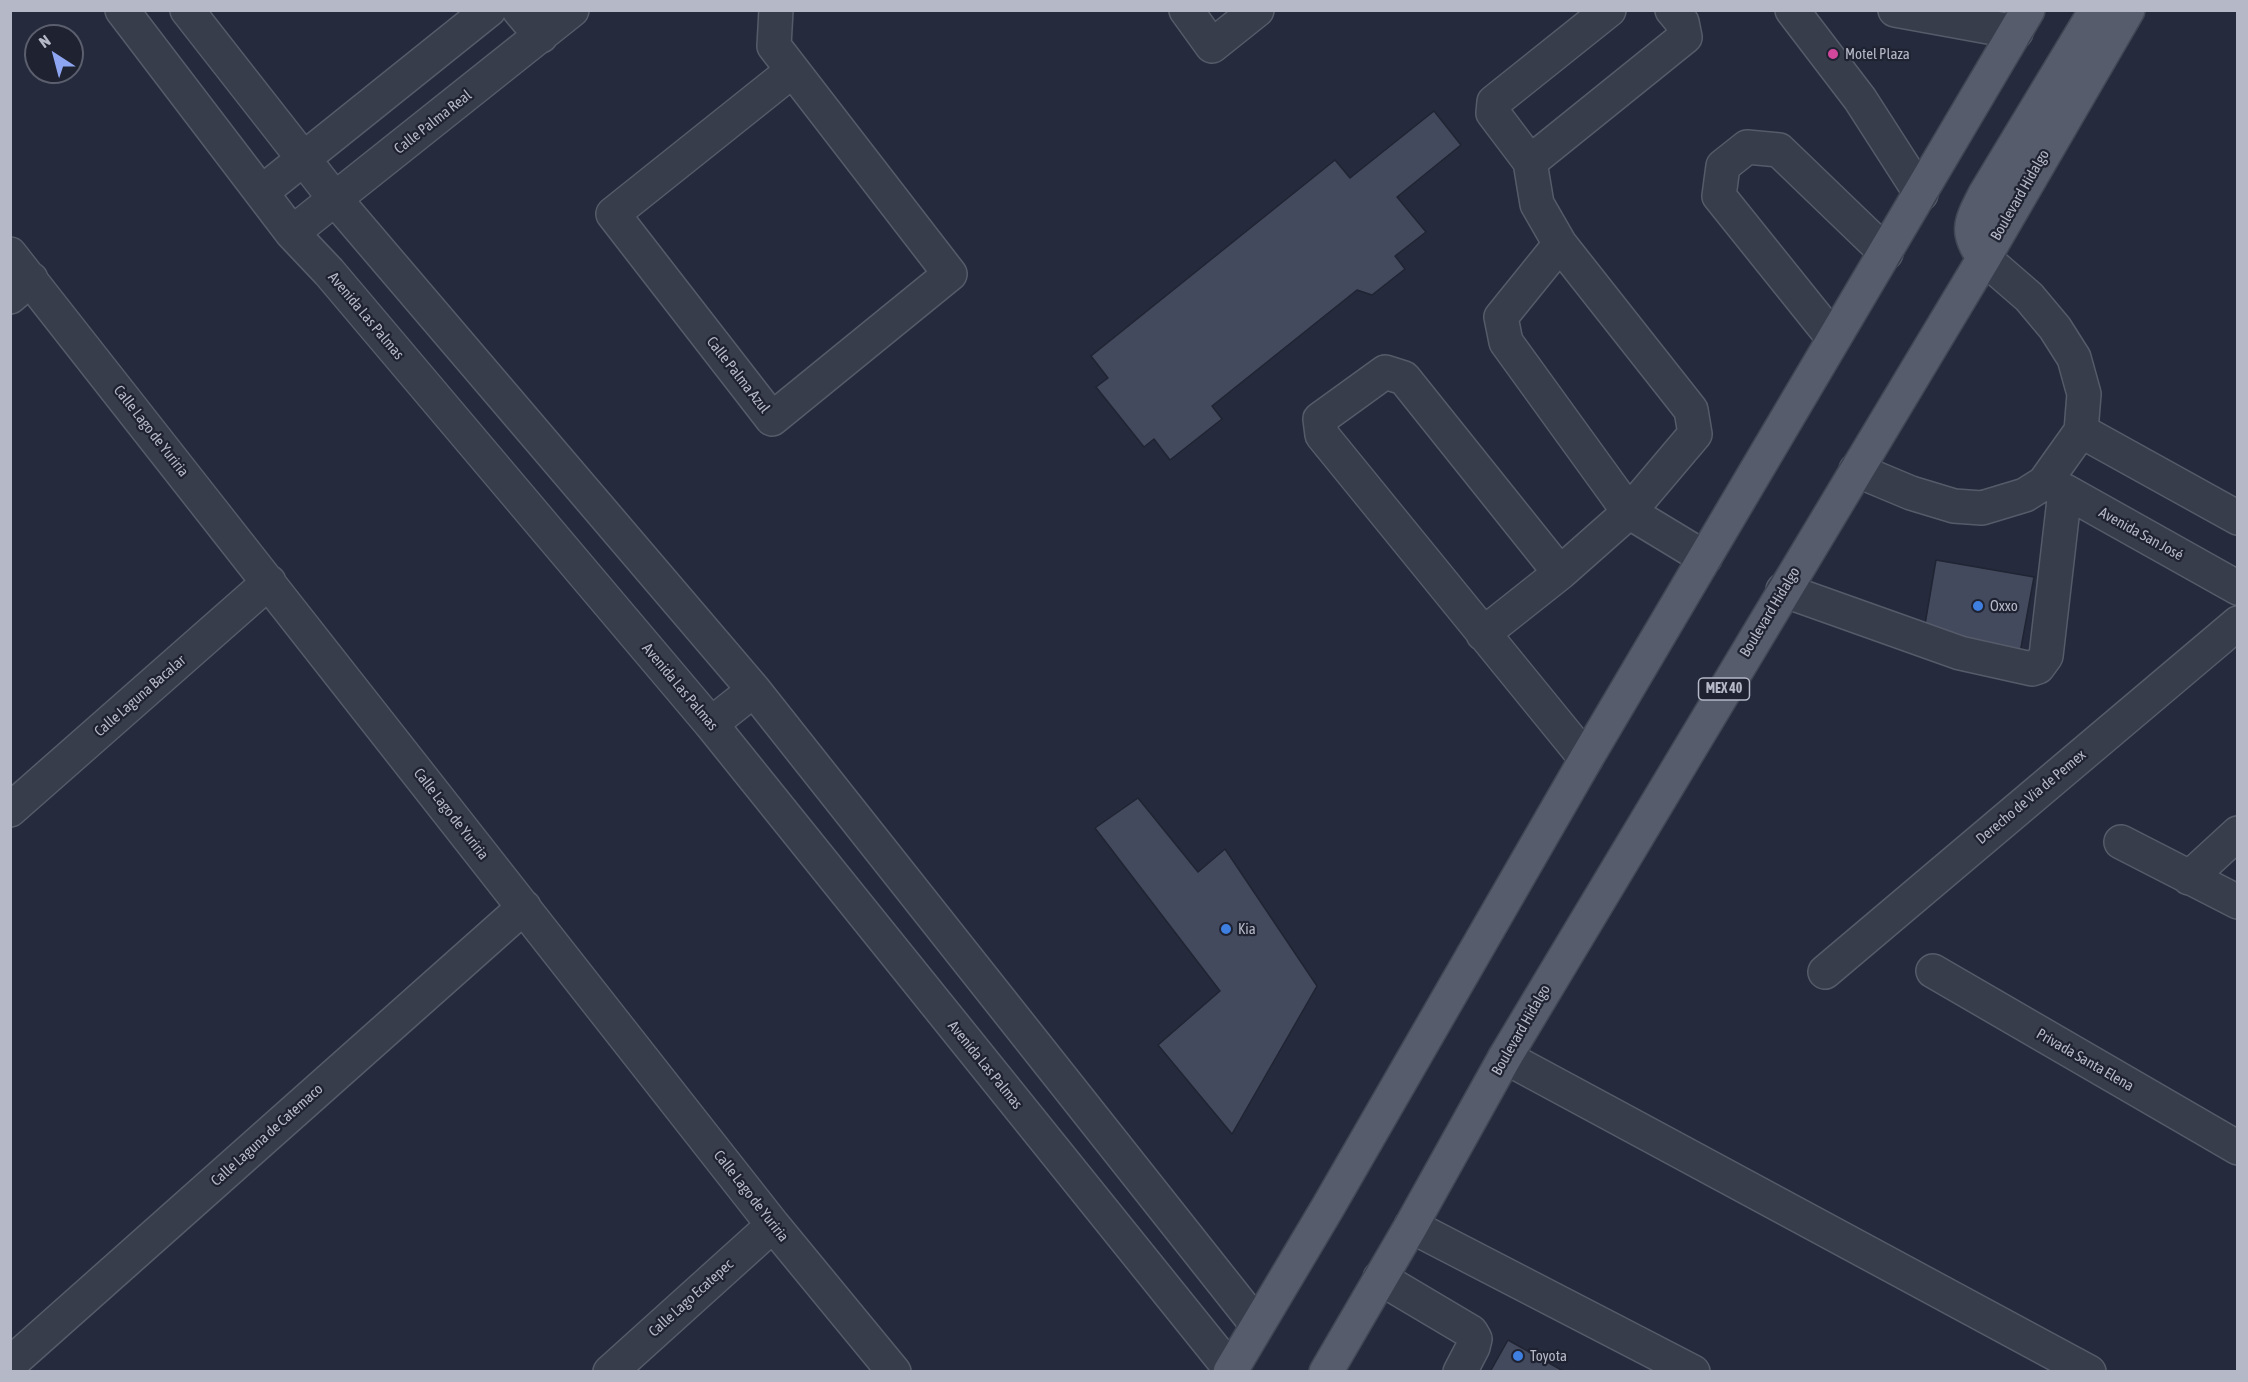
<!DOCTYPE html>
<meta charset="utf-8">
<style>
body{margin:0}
#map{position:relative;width:2248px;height:1382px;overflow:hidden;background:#252b3c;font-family:"Asap Condensed",sans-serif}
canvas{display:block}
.frame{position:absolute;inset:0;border:12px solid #b4b8c7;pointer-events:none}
.north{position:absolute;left:24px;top:24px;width:60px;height:60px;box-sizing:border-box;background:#1e2231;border:2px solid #5a5e6d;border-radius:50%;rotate:324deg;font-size:16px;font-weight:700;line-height:24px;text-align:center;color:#b4b8c7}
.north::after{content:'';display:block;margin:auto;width:21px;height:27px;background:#8ea5f2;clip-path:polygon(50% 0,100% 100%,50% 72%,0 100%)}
</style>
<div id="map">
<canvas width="2248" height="1382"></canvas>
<div class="frame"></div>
<div class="north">N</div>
</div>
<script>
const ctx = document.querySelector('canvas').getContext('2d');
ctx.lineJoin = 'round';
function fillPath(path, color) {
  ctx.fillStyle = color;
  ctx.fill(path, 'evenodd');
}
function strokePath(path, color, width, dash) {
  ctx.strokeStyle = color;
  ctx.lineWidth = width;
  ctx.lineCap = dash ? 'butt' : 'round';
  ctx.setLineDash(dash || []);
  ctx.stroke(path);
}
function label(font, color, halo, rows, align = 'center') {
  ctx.font = font + ' "Asap Condensed",sans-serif';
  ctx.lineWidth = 4.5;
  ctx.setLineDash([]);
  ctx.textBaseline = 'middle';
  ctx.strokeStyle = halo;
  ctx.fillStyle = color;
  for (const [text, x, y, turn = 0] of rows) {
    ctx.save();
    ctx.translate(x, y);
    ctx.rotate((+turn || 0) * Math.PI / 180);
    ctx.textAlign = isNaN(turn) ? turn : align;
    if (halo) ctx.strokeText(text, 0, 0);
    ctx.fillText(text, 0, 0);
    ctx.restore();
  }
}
const building = new Path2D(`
 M1434,111L1461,145L1397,197L1426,232L1395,256L1405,269L1372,295L1357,290L1212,406L1222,419L1170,460L1154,439L1144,447L1096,387L1108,378L1091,356L1335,160L1350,178Z
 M1936,560L2034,577L2020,653L1923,636Z
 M1138,798L1198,872L1225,849L1317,986L1232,1134L1158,1045L1220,991L1095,828Z
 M1508,1340L1565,1372H1490Z`);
fillPath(building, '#444a5d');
strokePath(building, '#202433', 1.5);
const minor = new Path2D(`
 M122,10L292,233L329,272L711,724L1231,1370
 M187,10L335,199L754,690L1257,1325
 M519,10L541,36
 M776,10L774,46L950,274L772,419L613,214L792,71
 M1186,10L1212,46L1257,10
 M1792,10L1860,99L1921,194
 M1895,10L2016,32
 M1530,162L1685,37L1682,22L1672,10
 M262,192L489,10
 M292,233L572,10
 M1560,244L1501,317L1506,342L1629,512L1705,558
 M10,254L773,1225L894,1372
 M10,297L31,279
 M1833,338L1719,196L1723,166L1747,147L1779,150L1886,253
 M2081,431L2238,518
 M1856,470L1911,493L1954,506L1982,508L2025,495L2044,483L2081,431L2084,394L2074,358L2055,328L2029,297L1984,258
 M2046,483L2065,491L2238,588
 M1560,573L1404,378L1385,372L1320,419L1322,435L1586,759
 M1783,590L1960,653L2032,669L2038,667L2046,656L2065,491
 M1483,634L1560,573L1629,512L1695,434L1691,410L1560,244L1537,204L1530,162L1493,113L1494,102L1609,10
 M711,724L754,690
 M10,810L269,582
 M2121,842L2238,902
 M2189,878L2238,833
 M1933,971L2238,1148
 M1825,972L2238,623
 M1505,1057L2089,1372
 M1411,1226L1693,1372
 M1380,1278L1471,1332L1475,1339L1473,1347L1460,1372
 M10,1364L524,907
 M610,1372L773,1225`);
const major = new Path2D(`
 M1984,258C1964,231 1971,222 1985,194L2096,10
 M1230,1372L1328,1207L1586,759L2028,10
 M1326,1372L1411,1226L1505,1057L1984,258L2128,10`);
strokePath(minor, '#565b6a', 36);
strokePath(major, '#414655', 36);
strokePath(minor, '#383d4c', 33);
strokePath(major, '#575c6c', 33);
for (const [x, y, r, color] of [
 [1833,54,6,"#d1479c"],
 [1978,606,6,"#3f7fe0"],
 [1226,929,6,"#3f7fe0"],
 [1518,1356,6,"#3f7fe0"]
]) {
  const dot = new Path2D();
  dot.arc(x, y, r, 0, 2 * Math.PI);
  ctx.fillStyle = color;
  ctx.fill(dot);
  strokePath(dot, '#1e2231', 2);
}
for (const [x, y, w] of [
 [1724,689,51]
]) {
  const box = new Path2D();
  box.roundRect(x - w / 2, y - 11, w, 22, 4.5);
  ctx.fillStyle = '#1e2231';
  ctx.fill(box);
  strokePath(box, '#b4b8c7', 1.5);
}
label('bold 14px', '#b4b8c7', null, [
 ["MEX 40",1724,689]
]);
label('15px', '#b4b8c7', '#1e2231', [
 ["Motel Plaza",1845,54],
 ["Oxxo",1990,606],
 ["Kia",1238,929],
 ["Toyota",1530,1356]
], 'left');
label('15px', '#b4b8c7', '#1e2231', [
 ["Calle Palma Real",433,122,-38],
 ["Boulevard Hidalgo",2020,195,-60],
 ["Avenida Las Palmas",366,316,50],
 ["Calle Palma Azul",738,375,52],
 ["Calle Lago de Yuriria",151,431,52],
 ["Avenida San José",2141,534,29],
 ["Boulevard Hidalgo",1770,612,-59],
 ["Avenida Las Palmas",680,687,50],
 ["Calle Laguna Bacalar",140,696,-41],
 ["Derecho de Via de Pemex",2031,797,-40],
 ["Calle Lago de Yuriria",451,814,52],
 ["Boulevard Hidalgo",1521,1030,-60],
 ["Privada Santa Elena",2085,1060,30],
 ["Avenida Las Palmas",985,1065,51],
 ["Calle Laguna de Catemaco",267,1135,-42],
 ["Calle Lago de Yuriria",751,1196,52],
 ["Calle Lago Ecatepec",691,1298,-42]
]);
</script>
